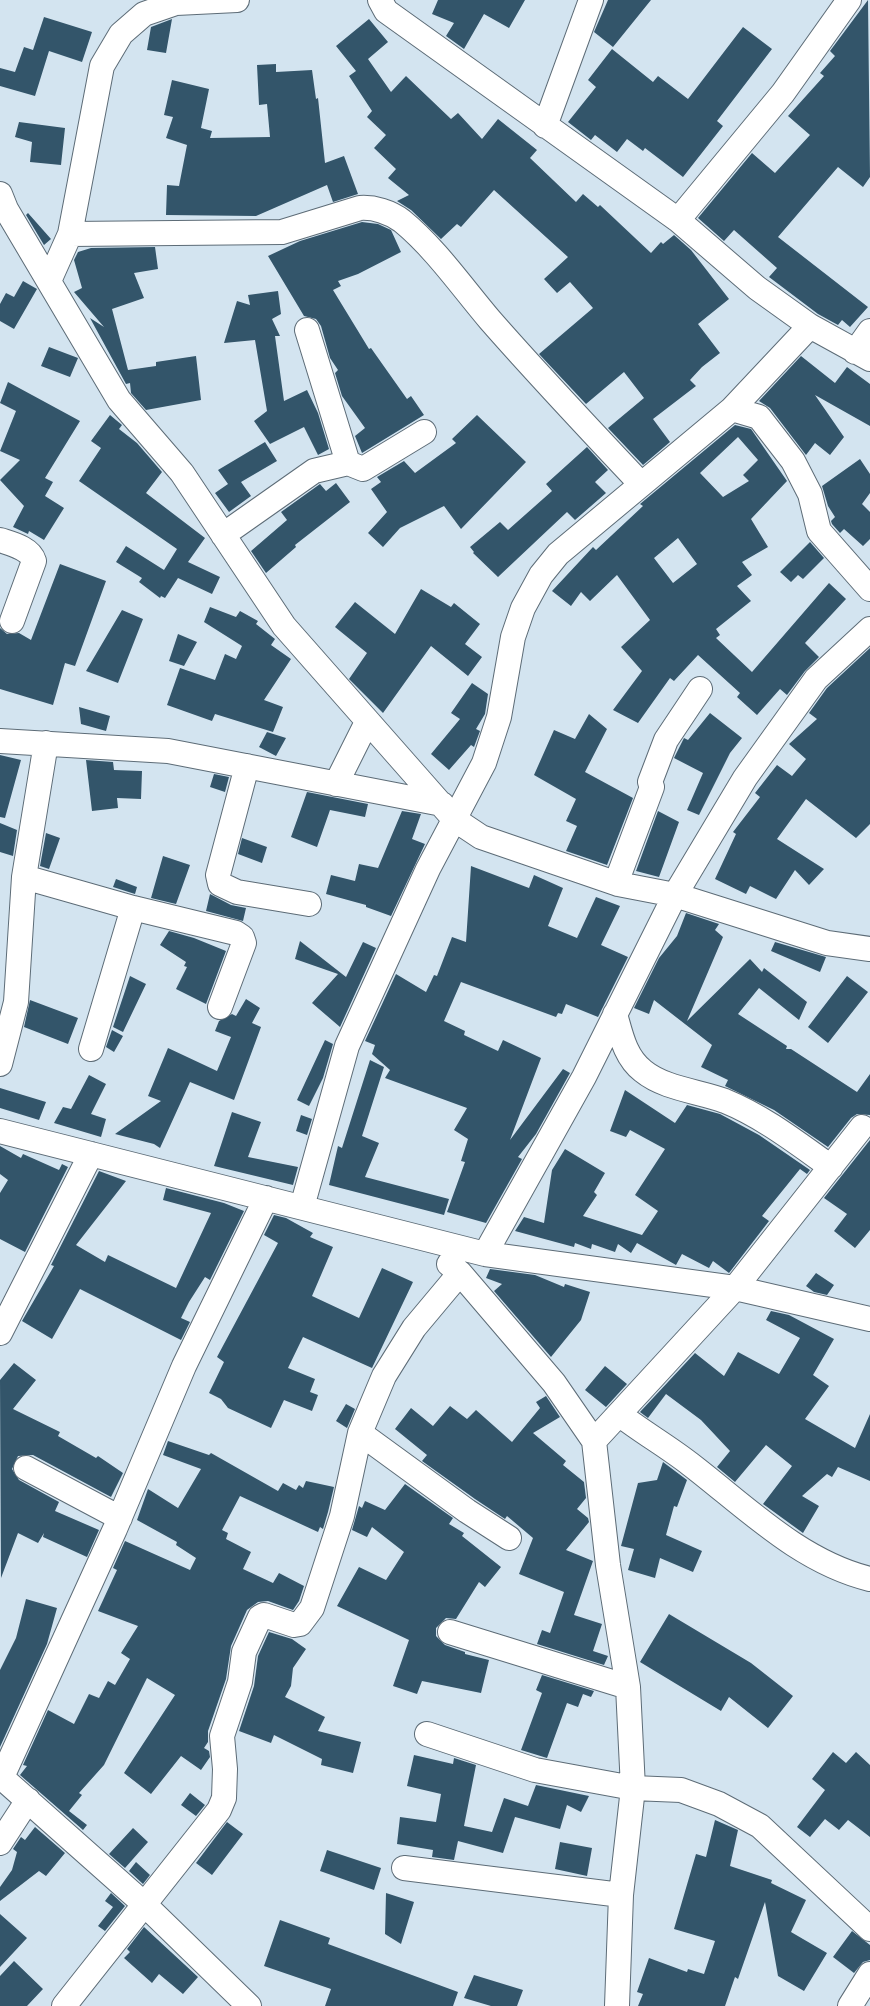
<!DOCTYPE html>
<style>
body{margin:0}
canvas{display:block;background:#d3e4f0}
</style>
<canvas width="870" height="2006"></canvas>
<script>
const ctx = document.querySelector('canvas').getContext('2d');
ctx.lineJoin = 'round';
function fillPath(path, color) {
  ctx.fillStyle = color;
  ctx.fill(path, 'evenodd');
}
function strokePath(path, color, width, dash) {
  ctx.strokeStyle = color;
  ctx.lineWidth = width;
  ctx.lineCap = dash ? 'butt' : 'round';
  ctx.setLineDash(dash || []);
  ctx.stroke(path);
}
fillPath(new Path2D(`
 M438,0H525L509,28L484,14L464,49L446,36L454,23L432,14Z
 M608,0H651L613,47L594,32Z
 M868,0L870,177L863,187L838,167L778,237L868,307L850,327L842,320L838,325L818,314L769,277L777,268L734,230L724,241L698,218L752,153L775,173L810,135L788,116L824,76L820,73L835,56L830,51Z
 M44,17L92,32L82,62L49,51L35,96L0,86V68L15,72L24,47L33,50Z
 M172,19L166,53L147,50L151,27Z
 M369,19L388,42L368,59L391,92L406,76L451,119L458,113L482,139L498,119L537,150L530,158L576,202L583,194L598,207L600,205L651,253L661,242L663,244L674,235L691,250L729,299L698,324L720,353L702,367L690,380L696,386L653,419L670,442L643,465L608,428L644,398L624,372L586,404L539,354L593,308L570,282L557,293L544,279L568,257L494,190L461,227L457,224L441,239L411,210L397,201L409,195L388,178L396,169L374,148L386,135L367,117L372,111L349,76L356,71L336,46Z
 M743,27L772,49L717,121L723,126L683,177L645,148L643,151L627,139L617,152L595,135L591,140L568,122L596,87L588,80L612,49L653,82L658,76L688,99Z
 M276,64V72L312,70L316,99L318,98L325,163L344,156L358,194L333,202L327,185L256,216L166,215L167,185L179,186L187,145L166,138L173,117L164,115L172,80L209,89L201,128L212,131L210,138L270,137L267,104L259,105L257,65Z
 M19,122L65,128L61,165L30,162L32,142L15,137Z
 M28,213L51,239L44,245L26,215Z
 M362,222L378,224L391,230L401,252L358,274L338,281L341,286L333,290L369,349L371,348L407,399L411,396L424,415L362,453L355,436L365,428L342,396L335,373L338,370L330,358L321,326L316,319L304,316L268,256L300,241Z
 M155,247L158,269L134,273L144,298L112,309L128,370L156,366V362L196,356L201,400L146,410L131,393L130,383L126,384L90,318L104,327L74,292L82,288L74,260L78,252L91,248Z
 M23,281L37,289L14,329L0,321V304L6,293L14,297Z
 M278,291L281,314L272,319L280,336H275L284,401L307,390L318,413L329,449L318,455L304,427L270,444L254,421L267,411L255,340L224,343L237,301L250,305L248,295Z
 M49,347L78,358L70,377L41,366Z
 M801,356L835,383L847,367L870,384V426L815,395L844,437L830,455L815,443L806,455L770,408L759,401Z
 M8,382L80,421L45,478L53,482L45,496L64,508L44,540L29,531L28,534L13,527L24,506L0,480L20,460L0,451L16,411L0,403Z
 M110,415L122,425L119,429L137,443L162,472L146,493L205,538L188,562L220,577L212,594L178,578L165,598L161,596L160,598L139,582L142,578L116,562L126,546L164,570L177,549L79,481L101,448L91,441Z
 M477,415L526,462L461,529L444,506L400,528L383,547L368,533L387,512L371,489L381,482L377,477L404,461L415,473L456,443L452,439Z
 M735,425L751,429L787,481L751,519L768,547L742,562L752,575L737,586L751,601L716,629L720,635L716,638L752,672L829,583L846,599L805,643L819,657L805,671L787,695L780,689L757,715L737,697L740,693L698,655L674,681L670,678L638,723L613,710L642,671L621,647L650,620L617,575L590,601L581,592L571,606L552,591L593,547L596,550L643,506L640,504ZM738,437L758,460L743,475L749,481L723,497L700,473ZM678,538L697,564L673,583L654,558Z
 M265,442L277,461L241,482L251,496L229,512L215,493L228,484L218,470Z
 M587,447L608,470L595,482L606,493L575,520L567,512L498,577L473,553L474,552L470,547L500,522L508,530L552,491L546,484Z
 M860,459L870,474V493L862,504L870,512V539L863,546L844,529L840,533L832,524L831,521L835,517L828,506L822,486Z
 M336,483L350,502L295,545L296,547L266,573L251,551L287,520L281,512L320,484L326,491Z
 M810,542L824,558L803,579L798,575L791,582L780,572Z
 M60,564L106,581L75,666L65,663L53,705L0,689V628L7,634L19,633L31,640Z
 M421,589L451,607L454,603L480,624L465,644L482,657L468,676L431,646L383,713L349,679L367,653L335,627L355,602L395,634Z
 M210,607L236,617L240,611L258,621L256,624L275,639L271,645L291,659L264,700L283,707L273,732L215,714L212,721L167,705L180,668L215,680L225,654L236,659L242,646L204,622Z
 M122,610L143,619L118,683L86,671Z
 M178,634L197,642L184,666L169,661Z
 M870,648V824L856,838L806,799L777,839L824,869L809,885L795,870L776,899L750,886L746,894L715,879L736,834L733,832L760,797L755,793L777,765L792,776L806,759L789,744L817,719L809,713L827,688Z
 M472,683L488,694L485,714L476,729L480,731L474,747L471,745L449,770L431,754L460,719L451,713Z
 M79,707L110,716L106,731L81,724Z
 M710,713L742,738L730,753L699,815L687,810L703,773L674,758L684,738L688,740Z
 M589,714L607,729L585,772L633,798L607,865L566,851L577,826L566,821L576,799L534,775L554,730L575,739Z
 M267,732L286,738L276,756L259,747Z
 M0,755L21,760L5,818L0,817Z
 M86,760L113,762L114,770L142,771L141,799L117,798L118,808L92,811Z
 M214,774L229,777L225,792L210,787Z
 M307,792L368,804L365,817L330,810L317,847L291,837Z
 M402,811L421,814L412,839L425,844L391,916L366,907V905L326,894L331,875L355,881L359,864L378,868Z
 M658,811L679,822L659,877L636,871Z
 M0,823L17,830L13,856L0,852Z
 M46,833L60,838L49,869L40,866Z
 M242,838L267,847L262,863L238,854Z
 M163,856L190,865L176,904L151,898Z
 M471,866L529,888L534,875L563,888L548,926L577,938L596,897L620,906L601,945L628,957L598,1017L566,1004L562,1014L558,1013L556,1017L461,982L444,1021L465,1031L464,1035L498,1051L503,1040L541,1058L510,1140L563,1069L570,1073L536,1134L518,1157L522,1159L486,1223L447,1212L465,1162L461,1161L468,1139L454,1130L467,1108L385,1078L390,1070L372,1054L375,1045L365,1041L396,974L426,992L434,975L437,976L452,937L466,942Z
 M116,879L137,887L135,894L113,887Z
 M210,894L231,905L246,908L243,921L206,911Z
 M686,913L719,924L715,930L723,937L687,1021L750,959L762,972L764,968L807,1002L799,1020L759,988L738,1014L787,1046L786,1049H791L857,1092L870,1074V1115L857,1114L851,1118L828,1147L774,1110L725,1086L728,1080L701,1067L712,1045L654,1000L649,1014L634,1008L659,958L677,936Z
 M169,931L194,938L226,951L206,1004L176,989L187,967L184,966L186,962L160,945Z
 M300,941L346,977L363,942L376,948L340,1027L312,1003L338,974L295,959Z
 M775,942L826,957L820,972L771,951Z
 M130,976L146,984L123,1032L113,1027Z
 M847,976L868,992L828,1043L808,1027Z
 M246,999L260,1008L252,1023L261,1027L234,1100L190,1082L160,1148L154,1144L115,1134L161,1101L148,1096L168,1048L217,1071L231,1037L215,1031L219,1021L232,1014L236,1016Z
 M30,1000L78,1018L68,1044L24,1027Z
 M112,1030L123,1036L114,1052L106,1047Z
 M325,1040L333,1044L323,1078L309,1106L297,1100Z
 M370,1060L384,1067L362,1136L379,1143L365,1177L449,1199L444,1215L329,1185L338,1146L342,1148Z
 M89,1075L106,1084L91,1114L106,1119L101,1137L54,1123L63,1107L71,1109Z
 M0,1088L46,1102L39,1120L0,1108Z
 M625,1090L675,1123L687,1105L720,1114L759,1135L810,1170L807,1174L800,1169L762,1216L769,1221L729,1273L713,1261L709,1268L682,1254L676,1265L637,1243L631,1253L618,1244L615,1252L592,1244L591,1249L575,1243L574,1247L515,1231L524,1217L544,1223L552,1170L565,1149L605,1173L594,1192L597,1195L583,1216L642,1235L658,1211L635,1195L665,1149L630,1130L626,1137L610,1131Z
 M232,1112L261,1122L248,1157L298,1167L293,1185L214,1166Z
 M301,1115L312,1119L307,1135L296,1131Z
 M870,1140V1230L855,1248L834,1231L847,1214L824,1198Z
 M0,1146L21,1158L23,1154L59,1170L62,1164L68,1167L25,1252L0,1239V1193L8,1180L0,1174Z
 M99,1171L126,1181L76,1245L105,1262L108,1255L176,1288L211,1213L163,1200L166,1188L224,1203L244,1211L210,1280L205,1277L189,1302L181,1318L190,1322L181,1340L80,1289L52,1339L22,1321L54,1266L51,1265Z
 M274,1215L286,1218L313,1233L310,1237L333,1247L312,1296L359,1318L382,1268L413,1282L372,1368L303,1337L288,1368L315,1379L310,1392L318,1395L312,1411L284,1400L271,1428L228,1408L221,1399L209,1393L224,1362L217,1357L278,1243L264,1235Z
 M490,1269L535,1275L564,1287L565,1284L590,1292L581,1320L551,1357L494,1291L502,1284L486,1278Z
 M816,1273L834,1285L827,1295L814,1292L806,1286Z
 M771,1311L789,1315L834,1339L813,1375L829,1386L805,1419L855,1448L870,1414V1481L838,1467L832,1477L827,1474L802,1496L819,1506L803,1533L763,1504L792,1466L766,1445L735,1482L717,1467L730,1451L701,1420L666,1394L648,1418L640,1412L695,1353L724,1376L738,1352L779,1374L800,1338L766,1320Z
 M14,1363L36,1380L13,1409L60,1432L58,1436L96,1458L98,1456L123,1473L111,1497L33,1455L18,1456L12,1469L19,1480L59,1502L55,1511L99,1530L87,1557L43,1537L44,1533L38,1543L18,1533L1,1578L0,1380Z
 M605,1366L627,1384L606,1407L585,1390Z
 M546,1396L560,1417L533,1433L566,1461L563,1465L584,1482L586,1498L577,1509L588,1518L589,1522L566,1550L593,1561L574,1615L602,1624L593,1651L608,1656L604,1665L537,1644L542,1630L550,1633L564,1592L519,1574L533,1538L507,1516L505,1519L475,1499L422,1461L427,1455L395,1429L411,1408L433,1426L450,1406L467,1419L476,1410L512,1442L540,1408L536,1402Z
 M346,1404L355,1409L347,1428L336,1421Z
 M168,1441L209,1455L211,1453L278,1491L283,1483L296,1490L299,1485L303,1488L306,1481L334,1487L328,1512L323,1529L320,1527L318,1532L240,1496L222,1530L228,1533L226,1539L251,1552L243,1569L273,1583L279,1573L304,1586L299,1601L293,1610L268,1601L258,1602L247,1610L231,1646L226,1679L208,1731V1742L204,1748L209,1751L210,1757L201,1770L181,1756L151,1794L124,1773L175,1695L147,1678L104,1765L79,1793L82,1795L69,1811L87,1825L83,1830L20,1775L27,1766L23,1765L48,1710L74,1724L89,1694L99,1698L108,1681L115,1685L130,1659L121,1653L138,1626L98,1611L117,1570L113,1568L125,1541L190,1570L196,1558L176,1545L177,1542L137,1520L148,1489L178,1508L201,1469L163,1455Z
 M663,1462L687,1480L677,1507L674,1506L666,1535L702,1551L693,1572L660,1558L655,1578L628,1570L634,1549L621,1546L638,1483L657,1480Z
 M405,1484L453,1518L449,1524L464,1533L462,1536L501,1567L485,1587L479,1582L456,1619L446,1618L436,1628V1636L445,1645L465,1652V1654L489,1660L481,1693L422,1681L417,1694L393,1686L409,1640L337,1606L359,1567L386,1580L404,1552L372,1527L367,1537L352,1530L359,1506L362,1508L365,1501L385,1510Z
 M26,1599L57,1608L47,1644L0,1747V1670L16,1638Z
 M669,1614L751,1663L793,1696L768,1728L729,1697L721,1711L640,1662Z
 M269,1632L292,1639L306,1649L293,1668L291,1686L285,1697L325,1717L318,1731L361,1742L353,1773L321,1765L322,1759L274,1735L271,1743L239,1731L254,1686L258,1656Z
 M542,1675L594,1691L591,1697L583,1694L578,1707L567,1703L547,1758L521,1750L542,1693L536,1690Z
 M833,1752L846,1763L856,1752L870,1765V1837L848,1820L839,1830L825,1819L810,1837L797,1827L825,1790L812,1779Z
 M414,1755L453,1764L454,1758L476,1765L464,1826L492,1832L504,1798L528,1806L536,1785L589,1796L581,1812L567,1805L560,1829L515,1817L503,1853L458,1841L454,1860L432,1857L433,1850L397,1844L400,1817L436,1822L441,1794L407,1786Z
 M190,1793L205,1805L196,1816L181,1805Z
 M715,1820L738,1830L730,1866L772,1880L771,1883L806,1900L791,1932L827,1953L804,1991L778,1976L765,1902L738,1979L735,1977L725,2006H638L643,1994L637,1992L649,1958L687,1972L688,1969L704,1974L715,1941L674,1929L696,1854L706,1857Z
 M227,1822L243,1834L212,1875L196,1863Z
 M35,1827L65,1853L46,1876L39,1871L0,1901V1887L12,1870L17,1852L13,1849L21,1837L25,1840Z
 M133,1828L148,1842L125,1868L109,1854Z
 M560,1842L592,1848L587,1876L555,1869Z
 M327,1850L381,1868L374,1890L320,1871Z
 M136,1862L150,1875L143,1884L129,1871Z
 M111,1893L125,1906L105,1931L98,1926L113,1907L105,1901Z
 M386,1893L414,1902L401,1944L385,1934Z
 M0,1914L27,1938L0,1967Z
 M280,1920L330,1938L328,1944L458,1992L453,2006H325L331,1989L264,1966Z
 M144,1927L198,1977L183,1994L159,1974L152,1983L124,1958L130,1952L127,1949Z
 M852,1931L870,1945V1960L863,1962L854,1973L833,1957Z
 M14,1961L43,1989L27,2006H0V1976Z
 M474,1975L523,1990L517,2006H491L464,1998Z`), '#33556a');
const minor = new Path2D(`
 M380,0L386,11L678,220L757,288L810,326L870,359
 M545,126L591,0
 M0,194L6,209L119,400L182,473L284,626L454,819L481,837L618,884L675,895L827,943L870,949
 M678,220L783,93L849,0
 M70,234L282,232L360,208C374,207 390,212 402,221C435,248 462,287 490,320C539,376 590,430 641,484
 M49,281L70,234L102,66L121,34L144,14L176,3L237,0
 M307,330L348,463
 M855,352L870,331
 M732,409L759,417L793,461L810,494L819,531L870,589
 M223,535L314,471L348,463L363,469L424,432
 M0,540C12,544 30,548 34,561L12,621
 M0,741L168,751L442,804
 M247,766L218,875L220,884L237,892L309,904
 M336,784L367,722
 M24,877L133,908L236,933L242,937L244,943L220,1007
 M618,884L616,883L652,787L650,782L666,740L700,689
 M615,1014C621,1035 625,1057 643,1071C665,1089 699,1091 725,1101C764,1117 797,1143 831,1167
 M91,1049L133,908
 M0,1064L16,1002L24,877L46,743
 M0,1131L485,1254L735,1288L870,1319
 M302,1207L347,1046L428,869L484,763L499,717L513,637L523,608L541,575L558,554L732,409L810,326
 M485,1254L584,1077L675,895L745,778L816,679L870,629
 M449,1264L460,1273L554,1383L594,1441L608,1565L628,1687L633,1788L621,1895L617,2006
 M0,1333L91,1154
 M619,1414C642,1432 667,1446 690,1464C746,1507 800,1562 870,1579
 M360,1433L467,1511L509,1538
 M594,1441L735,1288L862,1127
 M26,1468L120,1518
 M450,1632L628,1687
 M427,1734L535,1770L633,1788L681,1790L719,1804L760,1826L870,1929
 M0,1776L143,1903L249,2006
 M2,1777L115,1529L184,1366L266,1198
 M0,1843L28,1800
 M404,1868L621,1895
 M64,2006L219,1810L224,1798L225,1769L222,1736L240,1682L244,1652L260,1617L264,1615L294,1625L300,1624L312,1608L342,1516L360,1433L384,1376L414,1328L460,1273
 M850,2006L870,1974`);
strokePath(minor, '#5d6c77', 26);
strokePath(minor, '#fff', 24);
</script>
